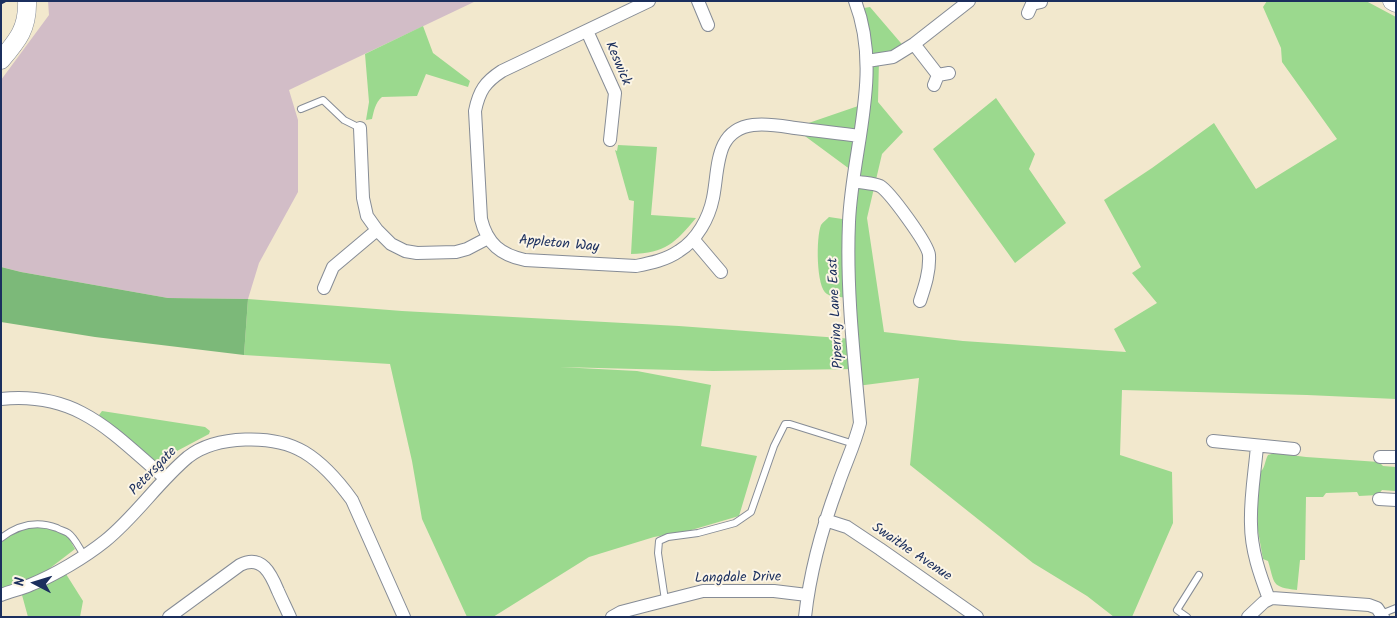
<!DOCTYPE html>
<style>
body{margin:0}
#map{position:relative;width:1397px;height:618px;overflow:hidden;background:#f2e8cd;font-family:Kalam,sans-serif}
canvas{display:block}
.frame{position:absolute;inset:0;border:2px solid #1b2f5e;pointer-events:none}
.north{position:absolute;left:10px;top:558px;width:50px;height:50px;-webkit-text-stroke:4px #fcf5e5;paint-order:stroke;rotate:275deg;font-size:14px;font-weight:700;line-height:20px;text-align:center;color:#1b2f5e}
.north::after{content:'';display:block;margin:auto;width:18px;height:22px;background:#1b2f5e;clip-path:polygon(50% 0,100% 100%,50% 72%,0 100%)}
</style>
<div id="map">
<canvas width="1397" height="618"></canvas>
<div class="frame"></div>
<div class="north">N</div>
</div>
<script>
const ctx = document.querySelector('canvas').getContext('2d');
ctx.lineJoin = 'round';
function fillPath(path, color) {
  ctx.fillStyle = color;
  ctx.fill(path, 'evenodd');
}
function strokePath(path, color, width, dash) {
  ctx.strokeStyle = color;
  ctx.lineWidth = width;
  ctx.lineCap = dash ? 'butt' : 'round';
  ctx.setLineDash(dash || []);
  ctx.stroke(path);
}
function label(font, color, halo, rows, align = 'center') {
  ctx.font = font + ' Kalam,sans-serif';
  ctx.lineWidth = 4;
  ctx.setLineDash([]);
  ctx.textBaseline = 'middle';
  ctx.strokeStyle = halo;
  ctx.fillStyle = color;
  for (const [text, x, y, turn = 0] of rows) {
    ctx.save();
    ctx.translate(x, y);
    ctx.rotate((+turn || 0) * Math.PI / 180);
    ctx.textAlign = isNaN(turn) ? turn : align;
    if (halo) ctx.strokeText(text, 0, 0);
    ctx.fillText(text, 0, 0);
    ctx.restore();
  }
}
fillPath(new Path2D(`
 M48,1H476L289,90L298,120V192L259,263L248,299L168,298L21,272L1,267V80L49,15Z`), '#d2bdc7');
fillPath(new Path2D(`
 M1267,1H1366L1396,17V399L1307,395L1122,390L1120,455L1172,472L1173,523L1132,617H1114L1087,596L1033,563L910,465L919,378L857,386L855,369L713,371L560,367L637,371L711,385L701,446L757,456L739,516L688,531L654,537L589,557L493,617H467L422,519L412,461L390,364L244,355L248,299L402,311L679,326L853,339L851,298C844,297 833,298 827,294C816,288 816,237 821,225C823,222 827,219 829,217L849,220L855,173L794,128L864,104L858,9L870,7L906,49L879,60L878,102L903,132L882,154L867,218L884,332L963,341L1126,352L1114,329L1157,303L1132,273L1141,267L1104,200L1152,168L1214,123L1256,189L1337,139L1282,62L1281,48L1263,7Z
 M423,26L433,53L470,81L468,87L426,74L417,96L382,97C375,103 374,111 372,119L366,120L369,102L365,54Z
 M996,98L1035,154L1029,169L1066,223L1015,263L933,149Z
 M618,145L657,147L651,215L696,218C675,243 666,253 631,254L634,201L629,200L615,150L617,151Z
 M102,411L205,427L210,431L209,434L177,451L162,467L99,415Z
 M1275,453L1306,457L1379,462L1383,466L1396,467V492L1395,491L1382,490L1378,495L1359,496L1357,492L1326,493L1323,497H1306L1305,560H1300L1297,590C1271,587 1275,584 1268,561L1263,559L1258,531V487L1261,471C1265,468 1265,460 1268,455Z
 M34,526C45,528 61,530 69,538C71,541 73,546 75,549L41,575L1,589V543C12,532 19,528 34,526Z
 M66,574L83,601L80,617H28L22,595Z`), '#9bd98e');
fillPath(new Path2D(`
 M1,267L21,272L168,298L248,299L244,355L95,337L1,322Z`), '#7cb979');
const lane = new Path2D(`
 M301,109L323,100L344,120L360,128
 M1,538C18,525 36,520 57,528C60,530 65,531 68,533C75,538 79,548 84,555
 M665,600L658,553L659,541L668,537L698,533L735,523L751,512L774,446L785,424H790L854,444
 M1381,614L1396,608
 M1187,617L1177,610L1199,575`);
const street = new Path2D(`
 M649,1L502,71C485,82 479,91 475,111L481,219C487,244 501,255 525,260L636,266C651,263 666,260 679,251C697,240 709,218 713,198C719,169 714,130 753,125C767,123 782,126 795,128C817,131 838,133 860,136
 M698,1L708,25
 M1028,13L1032,4L1041,2
 M587,31L615,93L610,140
 M914,44L938,75
 M867,61L893,57L914,44L969,1
 M934,85L938,75L949,73
 M360,128L363,198L367,216L377,230L391,244L405,251L417,253L456,252L467,249L488,238
 M854,181C862,183 873,183 880,186C890,192 928,244 929,255C930,271 925,286 920,301
 M693,239L721,272
 M324,288L333,267L377,230
 M1,399C78,391 112,433 165,478
 M1213,441L1294,449
 M1257,446C1255,471 1250,498 1251,524C1251,550 1260,575 1269,599
 M1380,457H1396
 M1379,499L1396,500
 M825,520L847,527L880,549L977,617
 M1,595C11,591 21,589 30,585C55,575 85,557 105,541C136,516 158,482 188,457C216,435 274,434 304,452C324,464 339,482 352,500L404,617
 M169,617L240,565C262,554 271,574 278,591C282,600 286,608 290,617
 M612,617L621,612L644,606L703,591H774L807,595
 M805,617C810,571 822,528 838,485C845,464 855,444 860,423C854,357 846,289 849,222C852,149 883,73 855,1
 M1248,617L1264,602L1272,598L1369,605L1377,608L1383,617`);
const secondary = new Path2D(`
 M1392,1L1396,3
 M1,60C18,40 28,28 27,1`);
strokePath(lane, '#868c96', 8);
strokePath(street, '#868c96', 14);
strokePath(secondary, '#868c96', 19);
strokePath(lane, '#fff', 6);
strokePath(street, '#fff', 12);
strokePath(secondary, '#fff', 18);
strokePath(new Path2D(`
 M1,3L5,1`), '#1b2f5e', 3, [8, 4]);
label('14px', '#1b2f5e', '#fcf5e5', [
 ["Keswick",617,64,67],
 ["Appleton Way",559,245,5],
 ["Pipering Lane East",837,313,-93],
 ["Petersgate",154,472,-46],
 ["Swaithe Avenue",911,553,34],
 ["Langdale Drive",738,579,-1]
]);
</script>
